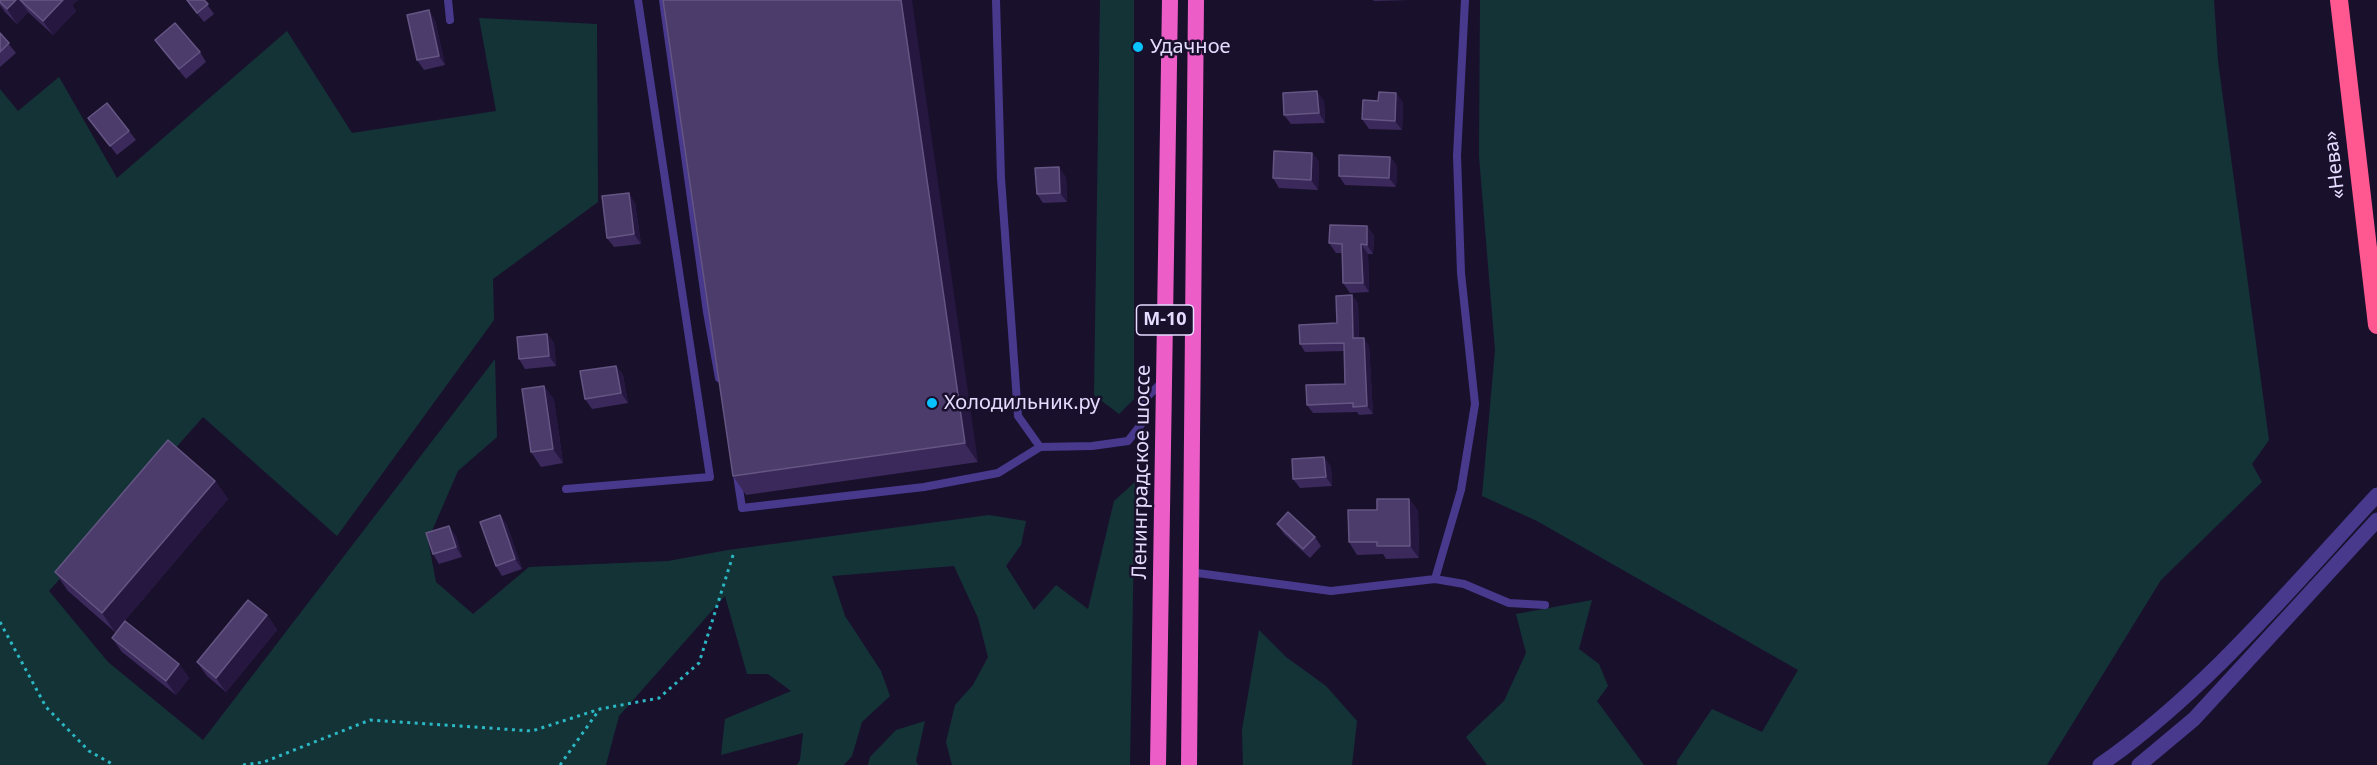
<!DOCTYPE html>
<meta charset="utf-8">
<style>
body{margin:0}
canvas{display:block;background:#19102c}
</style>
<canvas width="2377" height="765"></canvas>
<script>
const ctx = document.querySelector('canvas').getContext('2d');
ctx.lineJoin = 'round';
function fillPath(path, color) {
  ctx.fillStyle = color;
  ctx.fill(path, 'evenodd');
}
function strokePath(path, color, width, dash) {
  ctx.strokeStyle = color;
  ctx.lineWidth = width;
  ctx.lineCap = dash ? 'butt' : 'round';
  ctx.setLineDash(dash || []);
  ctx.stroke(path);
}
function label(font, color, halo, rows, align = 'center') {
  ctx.font = font + ' "Noto Sans",sans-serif';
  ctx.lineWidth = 5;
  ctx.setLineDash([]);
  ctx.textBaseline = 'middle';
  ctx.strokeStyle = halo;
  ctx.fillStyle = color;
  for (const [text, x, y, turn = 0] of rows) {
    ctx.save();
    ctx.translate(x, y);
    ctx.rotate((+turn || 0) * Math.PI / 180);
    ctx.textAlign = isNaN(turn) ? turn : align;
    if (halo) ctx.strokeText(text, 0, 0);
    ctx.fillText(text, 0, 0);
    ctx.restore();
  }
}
fillPath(new Path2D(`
 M1100,0H1134V399L1119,414L1094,395Z
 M1480,0H2214L2218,61L2269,440L2252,464L2262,482L2161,580L2047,765H1677V761L1712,709L1762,732L1798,670L1537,521L1482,496L1495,350L1479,156Z
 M479,18L597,24L598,202L493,279L494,320L337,536L203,417L49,591L108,662L203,740L495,359L497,437L458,471L428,540L436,582L473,614L529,567L668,561L728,550L989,515L1026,521L1021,545L1006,566L1034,610L1056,585L1088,609L1114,501L1135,482L1130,765H952L946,742L955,705L973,685L988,657L978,618L954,566L832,576L845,616L881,671L890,696L862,722L852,756L844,765H797L800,760L803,733L721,755L725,719L791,691L768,674H747L725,596L619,716L606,765H0V89L18,111L59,77L117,178L287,31L352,133L496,111Z
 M1592,600L1579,649L1599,664L1608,686L1597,701L1644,765H1487L1466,737L1504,701L1526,653L1516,614Z
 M1259,630L1286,657L1326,686L1357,721L1352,765H1243L1242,730Z
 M925,721L916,761L918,765H868L870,757L896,730Z`), '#133337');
strokePath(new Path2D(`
 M0,622L46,707L89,751L114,765
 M243,765L264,762L370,720L532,731L600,709L659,698L699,663L734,552
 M560,765L599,710`), '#2bb7c3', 3, [3, 4.5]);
strokePath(new Path2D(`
 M448,0L450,20
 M663,0L707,312L719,378
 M996,0L1001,178L1018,416L1040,447L1092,446L1128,441L1143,422L1144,400L1163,381
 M737,475L742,508L924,487L998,473L1040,447
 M566,489L710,477L638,0
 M1190,572L1331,591L1435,579L1464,584L1509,603L1545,605
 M1435,579L1461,490L1475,404L1461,273L1457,156L1465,0`), '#48398d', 8);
strokePath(new Path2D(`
 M2100,765C2204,693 2291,588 2377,495
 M2139,765L2194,719L2377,520`), '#48398d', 15);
strokePath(new Path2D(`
 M1158,765L1170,0
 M1189,765L1196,0`), '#ed5dc8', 16);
strokePath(new Path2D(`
 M2339,0L2377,325`), '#ff5790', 18);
fillPath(new Path2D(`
 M0,0H78L72,5L76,11L53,35L28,12L17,24L5,12L0,5Z
 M186,0H204L214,14L204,22Z
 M663,0L978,462L746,495L733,476Z
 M1373,0H1410L1374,1Z
 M435,20L445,65L424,70L417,60Z
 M0,33L16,53L0,67Z
 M155,40L200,52L206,62L186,79L162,50Z
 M1324,101L1325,123L1291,124L1284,115Z
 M1378,101L1403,102L1402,130L1369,129L1362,119Z
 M88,118L129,131L136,140L117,155Z
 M1312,153L1319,162L1318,190L1279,188L1273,178Z
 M1390,157L1397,166L1396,187L1345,185L1339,176Z
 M1066,177L1067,202L1043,203L1037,194Z
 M635,203L641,244L614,247L607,238Z
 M1367,226L1374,236L1373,254H1368L1369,292L1350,293L1343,283L1342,253H1336L1329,243Z
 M1352,295L1358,304L1359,338L1369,346L1373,414L1359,415L1357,412L1313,413L1307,405L1345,384L1344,351L1305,352L1300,344L1337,323Z
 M547,334L554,343L556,366L525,369L519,359Z
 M616,366L623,375L628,403L592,409L585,399Z
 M544,386L554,400L563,463L541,467L531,452Z
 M1324,457L1331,467L1332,486L1300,488L1293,479Z
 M215,481L228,499L115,632L68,591L55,572Z
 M1409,499L1418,511L1419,558L1386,559L1383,554L1357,555L1349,542L1377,510Z
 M500,515L507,525L522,569L502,576L496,566Z
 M1277,524L1315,537L1321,546L1310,558L1284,534Z
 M456,536L462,557L439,564L433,554Z
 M267,615L277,630L226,692L207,676L197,662Z
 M112,638L179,664L189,678L176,695L122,652Z`), '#3a295a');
fillPath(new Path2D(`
 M16,0H20L28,12L17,24L7,9Z
 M63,0H78L72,5L76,11L53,35L43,21Z
 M901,0H912L978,462L965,443Z
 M429,10L435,20L445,65L439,56Z
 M1317,91L1324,101L1325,123L1319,113Z
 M1396,93L1403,102L1402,130L1395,121Z
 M1312,153L1319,162L1318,190L1311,180Z
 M1390,157L1397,166L1396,187L1389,178Z
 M1059,167L1066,177L1067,202L1060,193Z
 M629,193L635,203L641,244L634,234Z
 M1367,226L1374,236L1373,254L1367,245Z
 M1361,244L1368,254L1369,292L1363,283Z
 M1352,295L1358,304L1359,346L1353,338Z
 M547,334L554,343L556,366L549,356Z
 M1364,338L1369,346L1373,414L1367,406Z
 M616,366L623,375L628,403L621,393Z
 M544,386L554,400L563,463L553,449Z
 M1324,457L1331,467L1332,486L1326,477Z
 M215,481L228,499L115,632L102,613Z
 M1409,499L1418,511L1419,558L1410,546Z
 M500,515L507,525L522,569L515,559Z
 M449,526L456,536L462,557L456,547Z
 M267,615L277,630L226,692L216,678Z
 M179,664L189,678L176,695L166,681Z`), '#251740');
const building = new Path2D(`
 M0,0H16L7,9L0,2Z
 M20,0H63L43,21Z
 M187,0H204L208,4L197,13Z
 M663,0H901L965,443L733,476Z
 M429,10L439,56L417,60L407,15Z
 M175,23L200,52L179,69L155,40Z
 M0,33L9,43L0,52Z
 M1317,91L1319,113L1284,115L1283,93Z
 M1379,92L1396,93L1395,121L1362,119L1363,100L1378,101Z
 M107,103L129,131L110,146L88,118Z
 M1274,151L1312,153L1311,180L1273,178Z
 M1339,155L1390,157L1389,178L1339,176Z
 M1059,167L1060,193L1037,194L1035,168Z
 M629,193L634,234L607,238L602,196Z
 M1330,225L1367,226V245L1361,244L1363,283H1343L1342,244L1329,243Z
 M1352,295L1353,338H1364L1367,406L1353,407V403L1307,405L1306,385L1345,384L1344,343L1300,344L1299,325L1337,323L1336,296Z
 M547,334L549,356L519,359L517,337Z
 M616,366L621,393L585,399L580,371Z
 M544,386L553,449L531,452L522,389Z
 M168,440L215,481L102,613L55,572Z
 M1324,457L1326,477L1293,479L1292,459Z
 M1377,499H1409L1410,546H1377V542H1349L1348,510H1377Z
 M1288,512L1315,537L1303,549L1277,524Z
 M500,515L515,559L496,566L480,522Z
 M449,526L456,547L433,554L426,533Z
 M248,600L267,615L216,678L197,662Z
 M125,621L179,664L166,681L112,638Z`);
fillPath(building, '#4c3c6c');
strokePath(building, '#645583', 1.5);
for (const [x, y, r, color] of [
 [1138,47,6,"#08c3ff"],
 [932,403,6,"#08c3ff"]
]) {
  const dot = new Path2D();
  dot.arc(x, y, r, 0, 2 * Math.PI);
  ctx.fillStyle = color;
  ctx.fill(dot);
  strokePath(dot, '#19102c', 2);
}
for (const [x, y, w] of [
 [1165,320,57]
]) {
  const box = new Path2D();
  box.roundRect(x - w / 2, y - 15, w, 30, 4.5);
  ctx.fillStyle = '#19102c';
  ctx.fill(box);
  strokePath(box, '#e5dcff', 1.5);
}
label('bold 18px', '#e5dcff', null, [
 ["М-10",1165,320]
]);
label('20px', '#e5dcff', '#19102c', [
 ["Удачное",1150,47],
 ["Холодильник.ру",944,403]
], 'left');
label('20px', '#e5dcff', '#19102c', [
 ["«Нева»",2335,165,-97],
 ["Ленинградское шоссе",1142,472,-89]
]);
</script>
